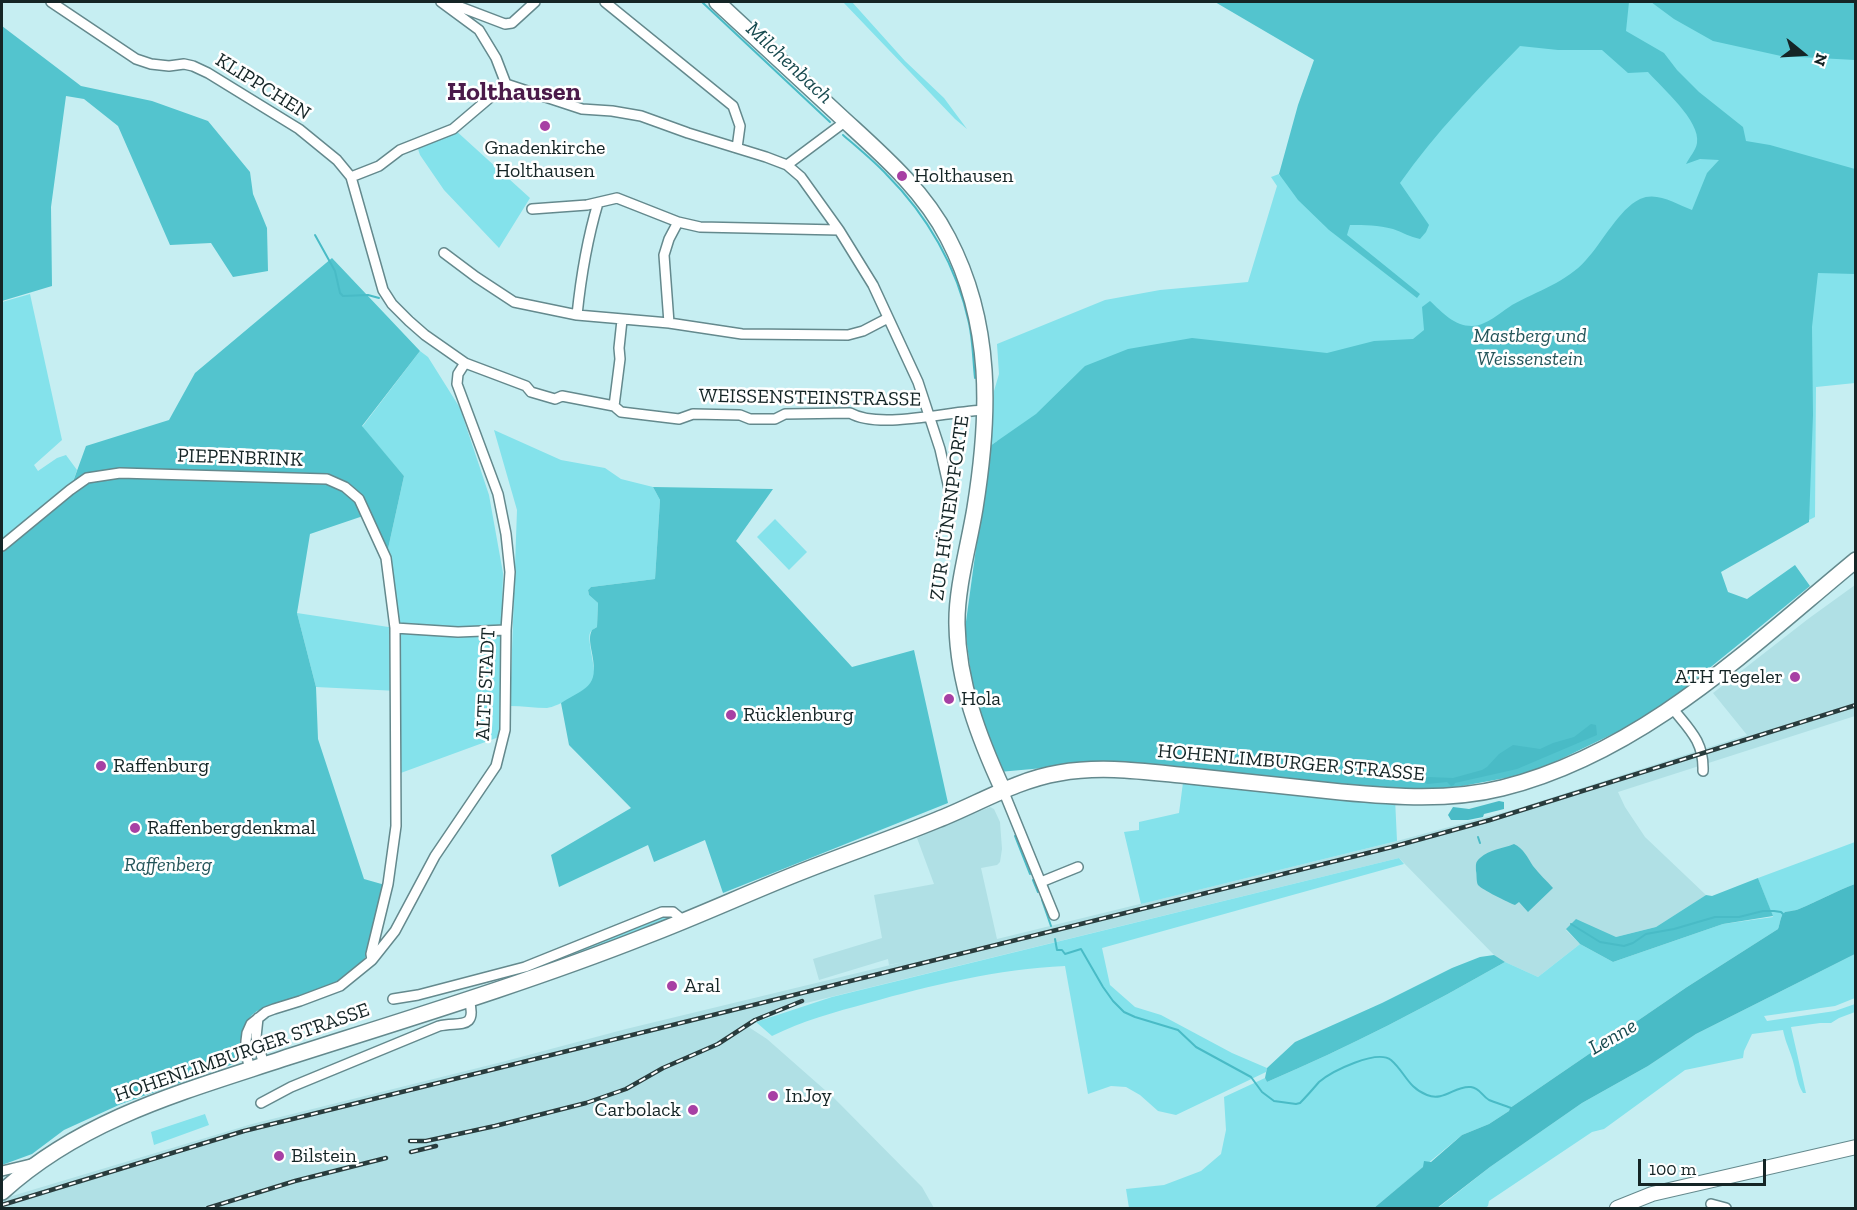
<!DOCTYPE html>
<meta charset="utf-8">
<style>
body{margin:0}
#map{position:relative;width:1857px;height:1210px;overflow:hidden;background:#c6eef2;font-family:"Zilla Slab",serif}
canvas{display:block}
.frame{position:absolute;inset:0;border:3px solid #152526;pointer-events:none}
.north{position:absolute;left:1773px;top:24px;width:60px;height:60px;-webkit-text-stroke:4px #fff;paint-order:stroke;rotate:108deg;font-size:16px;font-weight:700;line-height:24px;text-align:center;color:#152526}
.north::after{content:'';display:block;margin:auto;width:21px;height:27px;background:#152526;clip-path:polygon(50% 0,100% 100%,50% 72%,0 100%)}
.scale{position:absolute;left:1638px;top:1159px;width:128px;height:27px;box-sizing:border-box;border:3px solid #152526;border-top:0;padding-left:8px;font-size:18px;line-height:21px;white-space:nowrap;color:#152526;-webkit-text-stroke:4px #fff;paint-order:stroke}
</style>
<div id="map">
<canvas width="1857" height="1210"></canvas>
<div class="frame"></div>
<div class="north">N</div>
<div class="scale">100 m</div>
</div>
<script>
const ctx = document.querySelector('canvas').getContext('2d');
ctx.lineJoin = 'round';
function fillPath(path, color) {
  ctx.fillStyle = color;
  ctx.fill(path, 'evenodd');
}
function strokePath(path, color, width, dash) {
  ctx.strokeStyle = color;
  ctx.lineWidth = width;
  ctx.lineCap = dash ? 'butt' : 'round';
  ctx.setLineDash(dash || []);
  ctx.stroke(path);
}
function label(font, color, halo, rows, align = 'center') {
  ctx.font = font + ' "Zilla Slab",serif';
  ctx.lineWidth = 5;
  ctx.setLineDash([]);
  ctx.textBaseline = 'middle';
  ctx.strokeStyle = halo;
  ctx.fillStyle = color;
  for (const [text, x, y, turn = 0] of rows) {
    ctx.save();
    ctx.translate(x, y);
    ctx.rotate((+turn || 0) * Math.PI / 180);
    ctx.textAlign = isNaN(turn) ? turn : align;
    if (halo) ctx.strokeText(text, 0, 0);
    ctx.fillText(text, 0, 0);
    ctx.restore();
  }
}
fillPath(new Path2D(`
 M1855,585V716L1618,792L1625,807L1645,837L1706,895L1656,927L1616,937L1566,930L1580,944L1538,977L1498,959L1399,858L798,1005L747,1026L767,1039L834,1098L922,1187L934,1208H2V1199L252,1124L502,1062L626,1029L907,961L889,965L888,959L819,980L813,959L882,938L874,895L934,884L917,838L990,807L994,809L1000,822L1002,849L1000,862L997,865L981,868L997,939L1397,841L1516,809L1747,735L1713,693L1808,619Z`), '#b0e0e5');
fillPath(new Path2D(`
 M843,2H852L905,61L944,98L967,129L955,119Z
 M1227,2H1855V383L1816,387L1815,517L1761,544L1705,579L1752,634L1678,691L997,441L990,446L994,391L999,374L997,344L1105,300L1160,290L1248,282L1277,186L1271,177L1279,174L1280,176L1320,56Z
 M454,129L530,198L499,248L444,190L420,155L418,149Z
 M30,294L62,440L34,465L38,471L57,458L66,455L77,470L70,490L2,546V302Z
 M420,351L428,357L460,408L489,495L503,573L499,737L398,774V691L316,687L297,613L395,628L386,558L404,476L362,427Z
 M494,430L561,460L605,468L621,479L653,487L660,500L655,579L591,587L588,590L589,595L598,603L597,627C594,629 591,630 590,633C587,640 596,668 594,679C591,689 557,707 547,708C535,708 522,706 510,706L517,510Z
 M775,519L807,552L789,570L757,537Z
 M1184,775L1395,798L1397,841L1141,904L1124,832L1139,830V822L1179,813Z
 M1855,842V884C1836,891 1818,901 1799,909C1794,911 1788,911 1785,912C1780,915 1780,925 1778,929L1687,987L1510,1108L1509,1111L1489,1124L1462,1135L1374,1208H1129L1126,1189L1164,1185L1201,1171L1221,1154L1226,1130L1224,1097L1265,1078L1267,1082C1349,1047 1428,1006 1505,962L1538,977L1580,944L1613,962L1723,924L1773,917L1758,878Z
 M1399,858L1404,864L1102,948L1110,985L1135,1007L1161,1015L1232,1053L1267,1068L1266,1072L1176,1115L1158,1111L1140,1095L1126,1087L1111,1086L1088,1094L1065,966C998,969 932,985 868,1003C835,1012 802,1021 772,1036L756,1022L832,997Z
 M665,915L668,916L666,920L637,933L517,976L516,972L543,965L654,921Z
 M1855,954V998L1835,1006L1764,1016L1767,1021L1835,1011L1855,1004V1012L1839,1018L1831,1023H1820L1791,1027L1806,1093H1803C1796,1082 1796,1068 1791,1055C1788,1046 1785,1040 1783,1030L1752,1034L1744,1051L1743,1058L1685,1070L1604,1129L1592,1132L1489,1201L1488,1206L1485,1208H1438L1490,1167L1582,1103L1648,1066L1696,1034Z
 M205,1114L209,1125L154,1145L151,1132Z`), '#84e2eb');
fillPath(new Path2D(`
 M1215,2H1629L1626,31L1664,53L1677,70L1699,92L1743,127L1746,141L1770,145L1855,169V274L1818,273L1812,327L1813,415L1809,522L1721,572L1728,592L1747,599L1795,565L1810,586L1652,715L1532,773L1441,790L1287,783L1077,765L999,772L993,757L972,682L965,629L990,446L1036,414L1085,366L1128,349L1192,338L1327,353L1374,341L1413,339L1424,330L1422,307L1430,301C1442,312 1454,326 1472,326C1486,326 1501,312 1512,305C1537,291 1567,282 1586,260C1602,243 1619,209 1640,199C1657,191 1676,204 1692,210L1707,173L1719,160L1700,159L1686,164C1689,158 1696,150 1697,143C1701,121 1662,88 1648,72L1628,73L1602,50H1558L1520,46C1477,90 1436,132 1400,183L1429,225L1426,232L1420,239C1410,237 1402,232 1393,229C1378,225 1365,225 1350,225L1347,235L1420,294L1417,298L1329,230L1298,200L1279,174L1298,105L1314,60Z
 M1651,2H1855V60L1781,56L1713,41L1674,19Z
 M2,26L81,86L152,101L208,121L250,172L253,194L267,228L268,271L233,277L211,243L170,245L118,126L84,99L66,96L51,207L52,286L2,301Z
 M332,258L420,351L362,426L404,476L386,558L366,515L310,534L297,613L316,687L318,739L364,879L385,885L369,952C347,989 294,998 257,1011C240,1022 244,1044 239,1062L121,1104L64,1130L32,1154L2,1165V546L70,490L86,446L169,420L195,373Z
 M653,487L773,489L736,541L852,667L914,650L948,803L723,893L705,840L654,862L648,845L559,887L551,855L631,808L569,745L561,703C591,685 599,686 591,648C590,641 589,636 592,630L597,627L598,603L589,595L588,590L591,587L655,579L660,500Z
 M1758,878L1773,916L1723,924L1613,962L1580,944L1566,929L1576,919L1616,937L1656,927L1706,895L1712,896Z
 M1494,955L1505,962C1428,1006 1349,1047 1267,1082L1265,1078L1267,1068L1295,1042L1382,1003L1452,968L1480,957Z`), '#53c4ce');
fillPath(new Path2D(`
 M1591,724L1596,725L1597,735L1517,769L1455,783L1454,785L1451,786L1447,782L1427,784L1421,779L1428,777L1453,778L1482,770L1487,767L1499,754L1513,745L1540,749L1553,743L1574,737Z
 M1499,801L1504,802V809L1484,814L1483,817L1468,820H1451L1448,815L1453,807L1469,809Z
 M1514,844C1523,848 1528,858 1533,866C1539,874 1547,881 1553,888L1528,912L1519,902L1515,905C1509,903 1481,889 1478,885C1476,881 1477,875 1476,871C1476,865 1475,862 1480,858C1490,849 1502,849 1514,844Z
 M1855,884V954L1696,1034L1648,1066L1582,1103L1490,1167L1437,1208H1374L1423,1167L1424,1161L1431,1162L1462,1135L1489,1124L1509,1111L1510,1108L1687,987L1778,929C1780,925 1780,915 1785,912C1788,911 1794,911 1799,909C1818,901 1836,891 1855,884Z`), '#49bbc6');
strokePath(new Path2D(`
 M702,2L830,122
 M843,135C858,148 874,161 887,175C927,215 957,267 969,323C973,341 973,360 975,378
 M315,235L335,271L340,293L343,296L368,295L379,298
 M1015,836L1030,874
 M1478,837L1480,843
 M1033,880L1038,892
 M1042,900L1051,926
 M1571,924L1600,942L1624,946L1633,943L1646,934L1674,929L1715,917H1739L1763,911H1774L1781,912L1785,916
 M1055,939L1057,950H1062L1065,954L1081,949L1103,987L1113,1001L1124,1012L1135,1017L1178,1030L1196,1047L1251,1077L1262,1092L1274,1101L1296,1104L1300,1103C1307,1096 1313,1089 1319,1082C1332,1071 1377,1049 1391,1060C1405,1072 1408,1088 1427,1095C1444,1102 1455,1085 1471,1087C1480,1088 1482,1096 1489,1100C1496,1103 1504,1105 1511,1108`), '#49bbc6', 2);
const minor = new Path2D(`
 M51,2L136,59L151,64L169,66L184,64L193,66L208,73L299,129L337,160L351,177L383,290L392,304L409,321L425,335L465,363L526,386L531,392L555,399L562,396L614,406L621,412L679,419L693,414L740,415L750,419H775L785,414L850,413C880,430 949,411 985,410
 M441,2L479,30L496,58L506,84L582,109L612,111L641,116L688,133L766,157L787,165L801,177L839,230L873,285L918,382L940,449L950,493
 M605,2L733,106L740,126L737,148
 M450,6L455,5L505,24L512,23L535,2
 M787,165L846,121
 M351,177L379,166L400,150L453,129L506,84
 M532,209L587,205L617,198L678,222L700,227L839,230
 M444,253L476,277L514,302L577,315L669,323L664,255L669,239L678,222
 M577,315C581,276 587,240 598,203
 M669,323L742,334L848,335L863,331L888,318
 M614,406L620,359L619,348L622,320
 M2,546L70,490L87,478L120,473L327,479L345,487L359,499L386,558L395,628L458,632L506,630
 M1673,709C1690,730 1704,742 1703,771
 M1003,790L1054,915
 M1041,882L1078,867
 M372,960L371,954L388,884L396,826L395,628
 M393,999L418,995L525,967L662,912H673L679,917L681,922
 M258,1018L256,1037L264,1065
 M250,1070L246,1053V1041L247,1033L251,1024L266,1012L274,1009L300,1001L340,986L372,960L395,931L435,856L496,766L505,730L506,630L510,572L506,534L498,494L457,384L458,374L465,363
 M261,1103L291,1087L439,1026C458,1021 478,1031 469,1000
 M2,1171L31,1164
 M1711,1204L1726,1208`);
const secondary = new Path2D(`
 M1617,1208L1652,1194L1856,1147`);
const primary = new Path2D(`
 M717,2C758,40 799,78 840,116C879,152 923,189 948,238C993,324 990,415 975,508C969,545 956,589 957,625C958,683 979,738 1003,790
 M2,1192C82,1119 182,1092 282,1059C404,1020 527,983 646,936C696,917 746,894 796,874C843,855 891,839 937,820C978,804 1016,780 1059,773C1103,765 1147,772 1190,776C1241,781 1291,787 1341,792C1394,797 1450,801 1502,788C1642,753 1748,649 1856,560`);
strokePath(minor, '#64898d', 12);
strokePath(secondary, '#64898d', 16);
strokePath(primary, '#64898d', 18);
strokePath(minor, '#fff', 9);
strokePath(secondary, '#fff', 14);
strokePath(primary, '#fff', 15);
const rail = new Path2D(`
 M410,1141H426L495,1126L586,1103L626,1089L663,1068L718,1044L755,1020L802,1001
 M411,1152L436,1146
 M2,1205L244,1131L1392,847L1490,820L1856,705
 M208,1208L295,1181L386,1158`);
strokePath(rail, '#293c3d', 4.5);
strokePath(rail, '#fff', 2, [7]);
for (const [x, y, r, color] of [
 [545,126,6,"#a740a4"],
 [902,176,6,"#a740a4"],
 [1795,677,6,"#a740a4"],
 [949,699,6,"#a740a4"],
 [731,715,6,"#a740a4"],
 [101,766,6,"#a740a4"],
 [135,828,6,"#a740a4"],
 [672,986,6,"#a740a4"],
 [773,1096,6,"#a740a4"],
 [693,1110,6,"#a740a4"],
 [279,1156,6,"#a740a4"]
]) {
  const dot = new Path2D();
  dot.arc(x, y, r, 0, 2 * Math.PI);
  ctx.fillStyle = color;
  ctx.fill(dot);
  strokePath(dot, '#fff', 2);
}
label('20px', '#152526', '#fff', [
 ["KLIPPCHEN",263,87,32],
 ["WEISSENSTEINSTRASSE",810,398,1],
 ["PIEPENBRINK",240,458,2],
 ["ZUR HÜNENPFORTE",950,508,-82],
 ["ALTE STADT",486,684,-87],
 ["HOHENLIMBURGER STRASSE",1291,763,5],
 ["HOHENLIMBURGER STRASSE",242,1053,-19]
]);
label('20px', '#152526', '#fff', [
 ["Gnadenkirche",545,148,"center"],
 ["Holthausen",545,171,"center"],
 ["Holthausen",914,176],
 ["ATH Tegeler",1783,677,"right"],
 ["Hola",961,699],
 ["Rücklenburg",743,715],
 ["Raffenburg",113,766],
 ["Raffenbergdenkmal",147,828],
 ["Aral",684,986],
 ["InJoy",785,1096],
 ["Carbolack",681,1110,"right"],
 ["Bilstein",291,1156]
], 'left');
label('italic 20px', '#24555a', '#fff', [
 ["Mastberg und",1530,336],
 ["Weissenstein",1530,359],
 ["Raffenberg",168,865]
]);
label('italic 21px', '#184a4f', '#fff', [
 ["Milchenbach",789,63,43],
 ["Lenne",1613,1037,-30]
]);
label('bold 26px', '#4b1a4a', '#fff', [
 ["Holthausen",514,93]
]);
</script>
